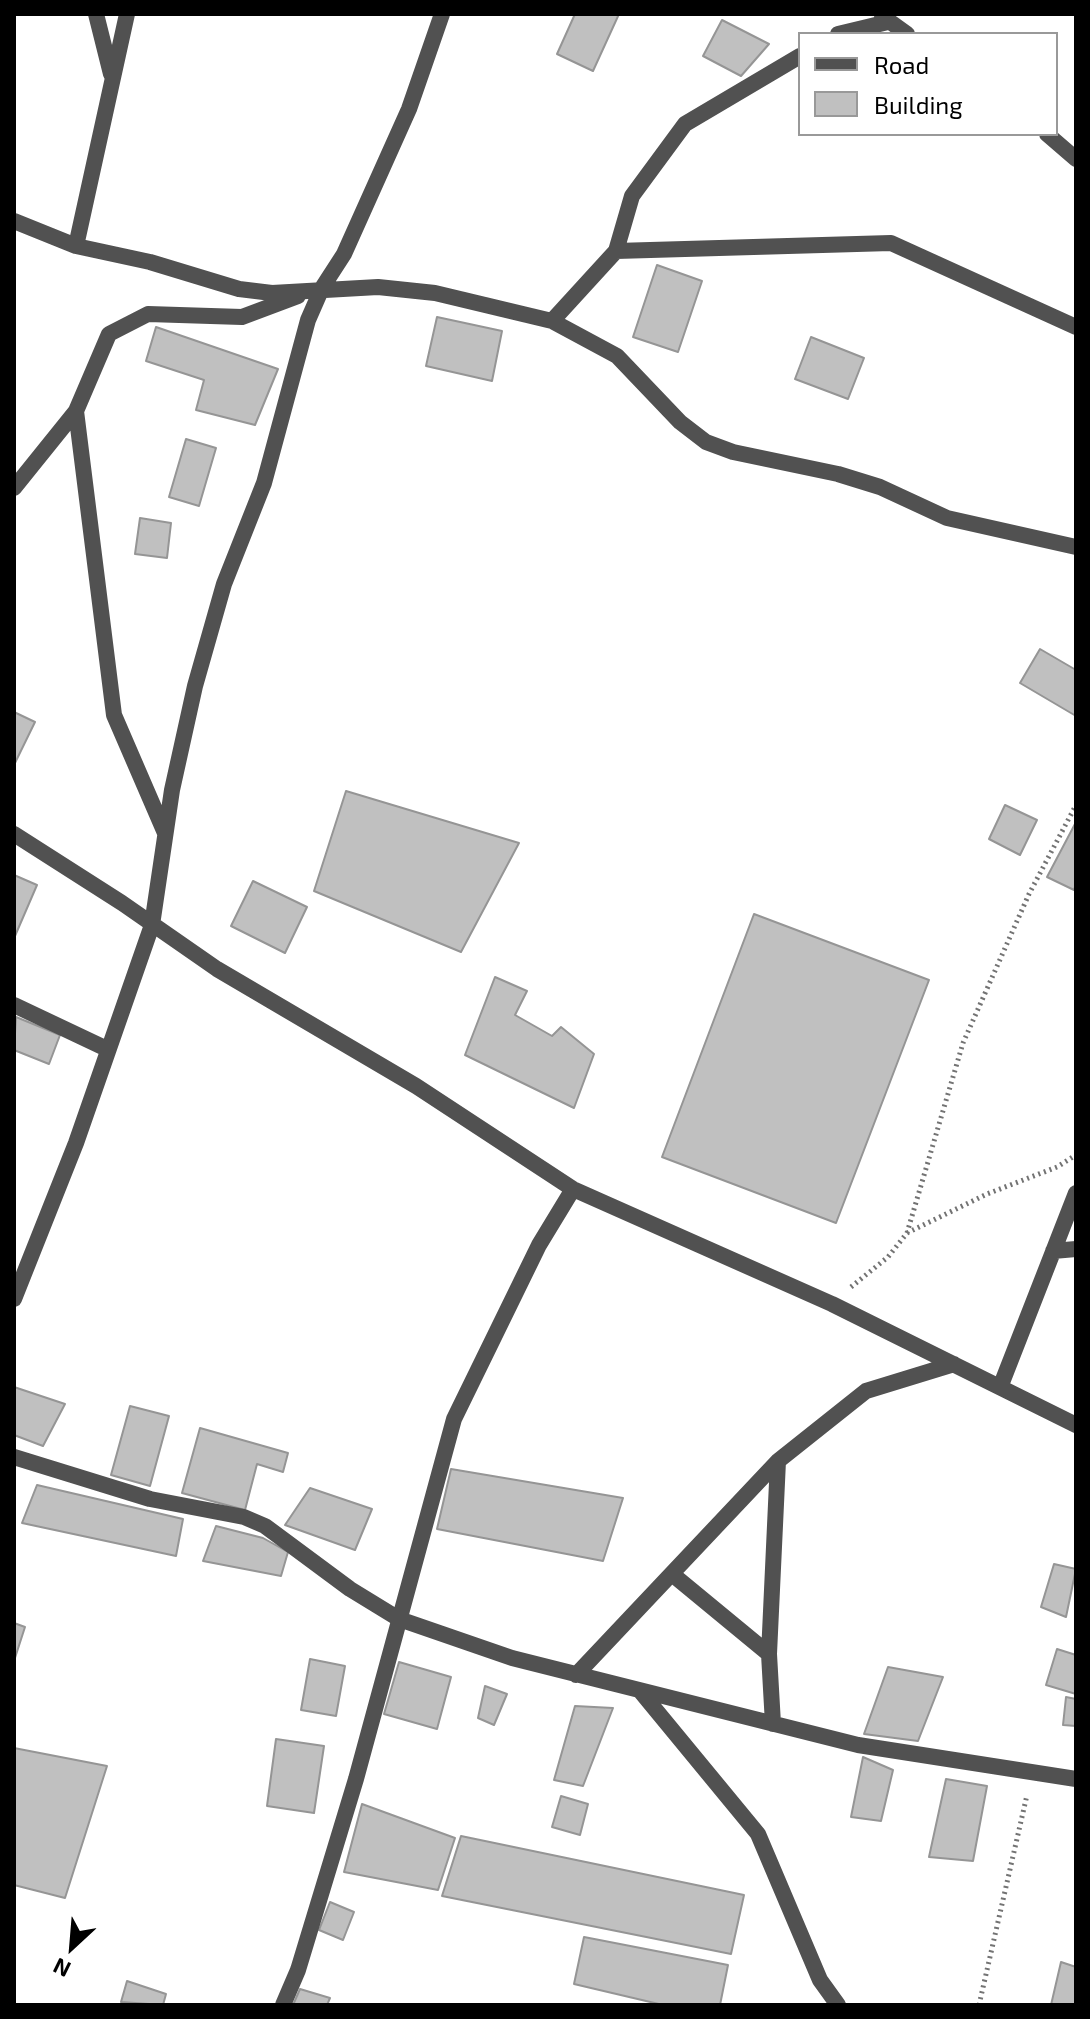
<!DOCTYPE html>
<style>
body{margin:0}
#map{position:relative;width:1090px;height:2019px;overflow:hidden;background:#fff;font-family:"Exo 2",sans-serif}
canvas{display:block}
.frame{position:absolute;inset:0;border:16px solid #000;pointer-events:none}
.legend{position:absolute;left:798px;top:32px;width:260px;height:104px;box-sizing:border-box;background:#fff;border:2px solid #999;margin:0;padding:10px 14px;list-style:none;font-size:24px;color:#000}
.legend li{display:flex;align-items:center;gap:16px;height:40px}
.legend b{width:40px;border:2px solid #999}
.north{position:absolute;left:32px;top:1907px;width:80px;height:80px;-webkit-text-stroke:6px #fff;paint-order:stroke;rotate:206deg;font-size:22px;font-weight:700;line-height:32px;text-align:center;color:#000}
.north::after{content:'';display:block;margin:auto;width:28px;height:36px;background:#000;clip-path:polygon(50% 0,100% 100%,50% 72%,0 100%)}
</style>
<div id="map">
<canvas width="1090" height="2019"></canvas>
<div class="frame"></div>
<ul class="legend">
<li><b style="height:10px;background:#515151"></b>Road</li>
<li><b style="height:22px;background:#c0c0c0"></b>Building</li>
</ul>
<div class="north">N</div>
</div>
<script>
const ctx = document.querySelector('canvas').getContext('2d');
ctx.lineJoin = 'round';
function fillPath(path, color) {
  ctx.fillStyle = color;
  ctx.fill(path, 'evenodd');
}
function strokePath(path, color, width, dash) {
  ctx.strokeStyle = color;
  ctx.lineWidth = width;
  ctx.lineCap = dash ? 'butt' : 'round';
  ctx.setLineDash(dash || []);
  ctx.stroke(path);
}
const building = new Path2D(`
 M575,14H619L593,71L557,54Z
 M722,20L769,44L741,76L703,56Z
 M657,265L702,281L678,352L633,337Z
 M437,317L502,331L492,381L426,366Z
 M156,327L278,369L255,425L196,410L204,380L146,361Z
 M811,337L864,358L848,399L795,379Z
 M186,439L216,448L199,506L169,497Z
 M140,518L171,523L167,558L135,554Z
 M1040,649L1076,670V716L1020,683Z
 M14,712L35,722L14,765Z
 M346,791L519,843L461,952L314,891Z
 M1005,805L1037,820L1020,855L989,839Z
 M1076,822V884L1074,890L1047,877Z
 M14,875L37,885L15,936H14Z
 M253,881L307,907L285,953L231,926Z
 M754,914L929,980L836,1223L662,1157Z
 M495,977L527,991L515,1015L552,1036L561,1027L594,1054L574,1108L465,1055Z
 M16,1017L60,1035L49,1064L14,1050Z
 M14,1387L65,1404L43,1446L14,1435Z
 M130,1406L169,1416L150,1486L111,1475Z
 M200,1428L288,1453L283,1472L257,1464L245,1510L182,1493Z
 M451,1469L623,1498L603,1561L437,1529Z
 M37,1485L183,1519L176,1556L22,1523Z
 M310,1488L372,1509L355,1550L285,1525Z
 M216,1526L263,1538L288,1552L281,1576L203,1561Z
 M1054,1564L1076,1569L1066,1617L1041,1607Z
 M14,1623L25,1627L14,1661Z
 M1057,1649L1076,1655V1694L1046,1685Z
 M310,1659L345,1666L336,1716L301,1710Z
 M399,1662L451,1677L437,1729L384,1714Z
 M888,1667L943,1677L918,1741L864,1734Z
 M485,1686L507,1694L494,1725L478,1718Z
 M1066,1697L1076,1699V1726L1063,1725Z
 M575,1706L613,1708L583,1786L554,1780Z
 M276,1739L324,1746L314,1813L267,1806Z
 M14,1748L107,1766L65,1898L14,1885Z
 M863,1757L893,1770L881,1821L851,1817Z
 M946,1779L987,1786L973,1861L929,1857Z
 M561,1796L588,1804L580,1835L552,1827Z
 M362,1804L455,1838L438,1890L344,1872Z
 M461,1836L744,1895L731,1954L442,1896Z
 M330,1902L354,1912L343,1940L319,1930Z
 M584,1937L728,1965L720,2005H663L574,1984Z
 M1061,1962L1076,1967V2005H1051Z
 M127,1981L166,1994L163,2005L121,2002Z
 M300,1989L330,1998L327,2005H293Z`);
fillPath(building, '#c0c0c0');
strokePath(building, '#959595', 2);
strokePath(new Path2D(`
 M907,1233L987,1194L1057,1167L1076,1155
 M851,1287L888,1257L907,1233L963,1043L1029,894L1076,805
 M979,2005L1027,1795`), '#737373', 5, [2, 4]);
strokePath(new Path2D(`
 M96,14L111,74
 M882,16L907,34
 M838,34L888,22
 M1047,134L1076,159
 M14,221L76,246L150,262L239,289L272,293L378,287L435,293L552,321L617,356L680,422L706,442L733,452L838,474L880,487L947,518L1076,547
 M76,246L127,14
 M616,251L632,196L685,124L800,56
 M552,321L616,251L891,243L1076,327
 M76,411L114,715L165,833
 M14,488L76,411L109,334L148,314L242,317L298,296
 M14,834L122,903L217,969L416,1086L573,1189L832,1304L1076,1425
 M14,1005L107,1049
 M1053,1251L1076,1249
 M14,1299L76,1143L152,925L172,790L195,686L224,584L264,483L308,320L322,288L344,254L409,109L442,14
 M1001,1385L1076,1193
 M14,1457L150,1499L244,1517L265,1526L350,1589L399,1619L512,1658L858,1745L1076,1779
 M672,1574L769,1654
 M576,1675L778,1461L866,1391L954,1364
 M641,1692L758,1834L820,1980L838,2005
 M773,1724L769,1654L778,1461
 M283,2005L298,1970L356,1779L454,1419L539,1245L573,1189`), '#515151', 16);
</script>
